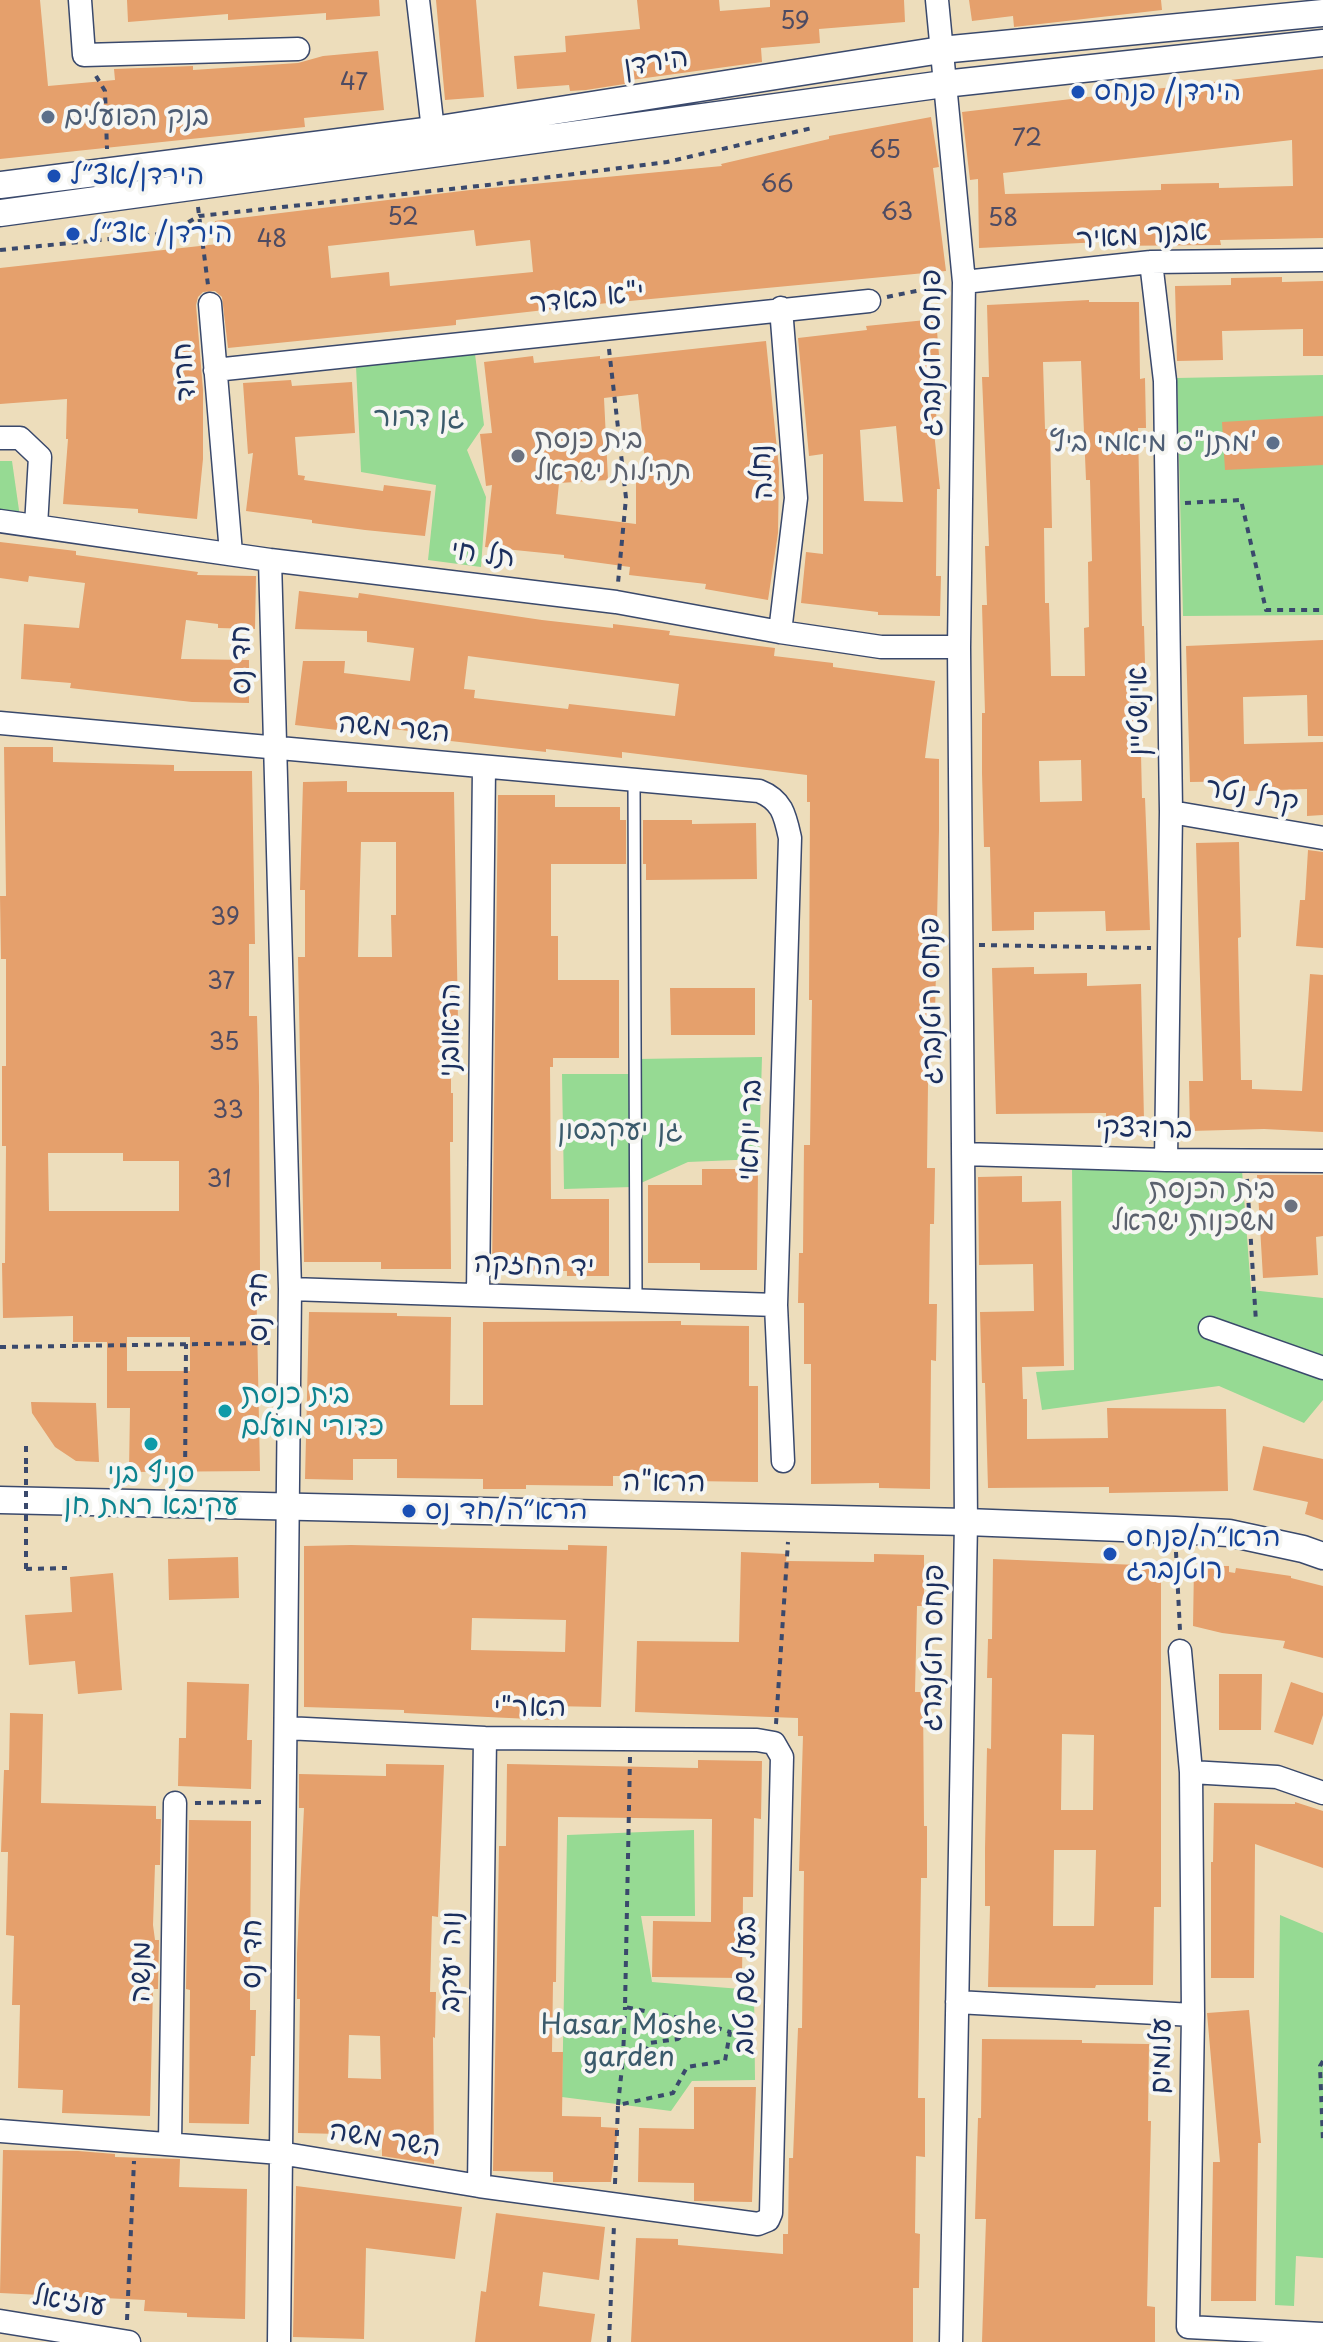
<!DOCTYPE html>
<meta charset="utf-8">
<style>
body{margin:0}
canvas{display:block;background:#edddbb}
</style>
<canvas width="1323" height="2342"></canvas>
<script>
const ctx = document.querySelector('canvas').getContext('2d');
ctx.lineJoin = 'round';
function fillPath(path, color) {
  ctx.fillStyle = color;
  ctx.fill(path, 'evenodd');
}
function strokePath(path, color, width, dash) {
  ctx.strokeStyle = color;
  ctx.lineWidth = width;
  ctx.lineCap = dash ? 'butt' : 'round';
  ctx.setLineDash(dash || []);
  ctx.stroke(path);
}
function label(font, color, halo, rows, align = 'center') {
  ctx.font = font + ' "Playpen Sans","Playpen Sans Hebrew",sans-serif';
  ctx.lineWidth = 8;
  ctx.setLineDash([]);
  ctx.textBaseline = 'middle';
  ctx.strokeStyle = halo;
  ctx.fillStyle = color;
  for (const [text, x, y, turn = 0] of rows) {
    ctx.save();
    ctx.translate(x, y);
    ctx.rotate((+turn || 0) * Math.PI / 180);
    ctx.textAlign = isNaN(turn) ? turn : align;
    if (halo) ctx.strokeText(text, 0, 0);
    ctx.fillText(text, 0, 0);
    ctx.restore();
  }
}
fillPath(new Path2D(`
 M475,354L484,425L467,450L486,497L481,567L428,560L436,485L361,472L356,366Z
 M1323,375V615L1183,616L1177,378Z
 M0,461H12L21,524L0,521Z
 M762,1057L759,1159L688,1162L632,1187L564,1189L562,1074H635L637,1059Z
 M1072,1167L1242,1170L1251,1290L1323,1298V1400L1304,1423L1219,1386L1042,1410L1036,1372L1074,1370Z
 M694,1830L695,1916H641L652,1982L754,1990L755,2080L692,2081L671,2111L562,2097L567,1835Z
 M1280,1915L1323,1933V2258L1296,2256L1294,2306L1275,2305Z`), '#96da93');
fillPath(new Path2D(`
 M0,0H40L48,86L115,80L114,69L193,66V70L298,63L323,56L378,51L384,110L304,118L305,127L0,159Z
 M127,0H379L380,16L326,20V13L228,20V14L128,22Z
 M436,0H476L484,97L445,100Z
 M637,0H719L720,11L770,7V0H904L905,22L819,29L820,43L761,48L762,62L631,80V83L586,90L570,91L569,85L517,89L514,56L566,52L565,36L640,29Z
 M969,0H1161L1162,10L1014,27L1013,16L972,21Z
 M1323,69V238L1220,240L1221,245L1102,246V242L979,248L978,179L970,180L962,112ZM1292,140L1293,186L1219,188V183L1161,184V190L1005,194L1003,173Z
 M931,117L939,167L933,168L946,271L598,304L456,320V325L228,348L222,297L215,291L203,292L198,297L196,305L203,390V459L197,519L138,513V509L63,504L68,439H66L67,399L0,404V268L218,244L215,221L470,190L722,166L721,164L829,139V136ZM474,230L476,246L530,240L533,272L390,286L389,272L331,278L328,246Z
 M1282,277V282L1323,281V356H1303V329L1222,331L1223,360L1177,361L1175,286L1231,285V278Z
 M1089,300V302H1139L1140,379L1145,378L1146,428H1138L1142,626H1144L1145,664L1139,665L1142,798H1145L1150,930L1106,931L1105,911L1034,912V930L992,931L990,847H984L982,773V713H985L982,605H987L985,546H989L982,377H989L987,305ZM1081,361L1086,480H1090L1092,561L1088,562L1089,627L1084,628L1085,676H1051L1049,603H1045L1044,528H1052L1050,429H1045L1043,362ZM1081,760L1082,801L1040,802L1039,761Z
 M936,319L939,355L930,356L937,422H933L940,489H937L936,576H941L940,616L878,615V612L801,603L806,552L823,554V454L809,456L798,338L867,330L866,326ZM896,426L903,502L864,501L860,430Z
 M766,341L779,469L778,533L768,600L705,589L706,584L629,575L630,567L564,558V555L485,547L492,485L486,486L480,434L492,433L484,362L533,356L534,363L600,356V359ZM638,394L646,471H636V524L556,514L559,483L608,480L604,398Z
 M291,380L292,386L352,382L355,433L295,437L298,475L305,476L304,480L383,491L384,485L431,491L425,536L365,530L312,523V520L246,511L253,453L248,454L243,383Z
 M1323,416V465L1225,470L1222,422Z
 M0,542L76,551V555L198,572L197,575L256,576L255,629L218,628V624L186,620L181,659L249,660V703L192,702L70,688L71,683L21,679L24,624L79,628L85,583L29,576L28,582L0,578Z
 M299,591L358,598L359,593L542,620L613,628V624L670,631L669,635L775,648L774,656L833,663V667L935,681L925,758L939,759V830L935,1015H932L931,1083H928L927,1168H935L934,1224H930L929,1304H937L936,1361L931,1360L930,1489L879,1488V1483L811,1484V1364H804V1303H798L799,1253H803L804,1145H810L812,1000H809L810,802H807V775L622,752V758L546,749V752L416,737L417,732L338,722L337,730L295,725L303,661H345L344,673L410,681L414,648L367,642V631L295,629ZM468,656L679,684L675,716L569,704L568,709L474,698L475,690L464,689Z
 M1323,640V736H1308L1307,695L1243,697L1244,744L1323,742V815L1307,816V789L1246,791V781L1190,782L1186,646Z
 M4,747H53V762L174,765V771H252L255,944H249V1016H257L259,1087L260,1273H256L260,1471L129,1472L130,1408H107V1342H73V1316L3,1318L2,1263H5L6,1146H2V1066H6V959H1L0,896H6ZM48,1153H123V1161H179V1211H49ZM127,1337H190V1371H127Z
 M347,781V792H454L458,1021H451V1093H453V1142H450L451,1269H381V1262H304L298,957H305V890H300L303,782ZM361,842H396V915H391L392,957H358Z
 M498,795H555V807H620V820H626V864H551V936H558V980H619V1058H553V1067H550L551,1199H609V1276H567V1271H492Z
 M643,820H692V824L756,823L757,879L646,880V864H643Z
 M1239,842L1241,937L1238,938L1241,1080H1252V1089L1302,1091L1310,974L1323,975V1132L1264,1129L1190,1131L1189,1081H1203L1196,843Z
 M1308,850L1323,852V948L1296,946L1300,900H1305Z
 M1034,967V974L1087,973V986L1141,984L1144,1120L1106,1122V1113L996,1114L992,968Z
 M670,988H755V1035H671Z
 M702,1169H758L757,1270H700V1263H648V1185H702Z
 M1257,1175H1323V1236L1316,1237L1318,1275L1263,1278Z
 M1022,1176V1202L1061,1201L1064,1366L1022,1367L1023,1399H1027V1439L1108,1438L1107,1408L1226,1409L1228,1491L1109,1493V1487L988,1488L985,1383H982L980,1312L1034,1311L1033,1264L979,1265L978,1177Z
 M309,1312L397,1313V1316L451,1317L450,1405H483V1322L681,1321V1325L749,1326V1386H758V1482L691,1481L692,1476H613V1486L526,1485V1489H483V1479L397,1478V1459H353V1480L305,1479Z
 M31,1402L96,1403L99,1462L76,1461L55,1447L32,1413Z
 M1263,1446L1323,1459V1520L1305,1514L1308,1502L1253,1490Z
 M351,1545L568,1550V1545L607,1546L601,1707L551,1706V1720L404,1713V1710L304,1707V1546ZM472,1618L566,1620L565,1652L471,1650Z
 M741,1552L787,1554L786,1561L874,1562V1554L924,1555V1606H917L915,1692H923L924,1826H927V1878H921L918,2098H925V2157L916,2156L915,2233L920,2234L919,2288H913V2342H631L636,2238L678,2239V2245L783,2254V2234H788L789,2158H793L798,2028H802L804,1871H799L803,1736H798V1718L635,1712L637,1641L739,1642Z
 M238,1557L239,1598L169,1600L168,1559Z
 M993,1559L1161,1566V1907H1154L1153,1985H1096L1095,1988L988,1987L990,1906H985V1849L987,1748L991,1749L992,1678H987L988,1639H992ZM1062,1734L1094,1735L1093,1810H1061ZM1054,1850H1096L1094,1926H1053Z
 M1194,1566H1229V1572L1235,1573L1236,1568L1291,1576V1578L1323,1586V1658L1283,1648L1285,1641L1222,1633L1193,1626Z
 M113,1573L122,1690L78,1694L75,1661L29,1665L25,1615L72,1612L70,1577Z
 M1219,1674H1262L1261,1730H1219Z
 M187,1682L249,1684L247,1740H252L251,1789L178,1786L179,1738H186Z
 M1291,1682L1323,1693V1715L1313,1745L1274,1732Z
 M10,1713L43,1714L41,1803L156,1806V1819H161L160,1865H155L153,1925L155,1940H159L158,1989H153L150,2116L62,2113L63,2090L18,2088L20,2005H12L14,1936L6,1935L8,1852H1L4,1770H9Z
 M698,1760L762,1761L761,1819L754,1818L753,1897H743L742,1978L652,1977L653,1921L711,1922L712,1819L558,1817L556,1982H553L552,2052H563L562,2116L601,2117V2127L618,2128L611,2182H553V2172L493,2171L499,1846H506L507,1764L698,1768Z
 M386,1764L444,1765L438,1917L432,1916L430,1992H436L435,2038L433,2037L434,2164L382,2156V2135L298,2133L300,1999H297V1954L304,1808H299V1774L386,1776ZM349,2035L380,2036L381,2079L348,2078Z
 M1295,1802L1323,1811V1868L1255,1844L1254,1978H1211V1862H1213L1214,1803L1295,1804Z
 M189,1820L251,1821L250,2010H256L255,2056H251L249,2124L189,2123L190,1990L186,1989Z
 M1249,2010L1261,2143H1258L1256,2301H1211L1213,2162H1220L1207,2013Z
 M982,2039L1082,2040V2043L1149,2044L1148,2121H1151L1147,2306L1155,2307V2342H982L986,2219H975L978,2118H981Z
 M694,2087H756L752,2202L694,2201V2183L638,2182L639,2128L694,2129Z
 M3,2150L78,2151L115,2154V2157L180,2159L179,2187L247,2189L245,2319L187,2317V2313L144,2311L145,2300L0,2293Z
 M296,2186L462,2207L455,2259L366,2248L364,2339L293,2337Z
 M496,2213L605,2227L599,2280L543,2272L539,2306L595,2314L591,2342H475L481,2291L486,2292Z`), '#e5a06c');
const service = new Path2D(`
 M634,781L636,1299`);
const minor = new Path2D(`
 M80,0L84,55L298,49
 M418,0L433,130
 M937,0L964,282L959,647L966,1522L951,2342
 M1151,262L1165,381L1171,812L1166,1160
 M964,282L1151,262L1323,260
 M210,304L231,553
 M215,370L869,301
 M0,438H20L40,457L36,526
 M0,521L270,560L616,602L780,632L881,647H959
 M270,560L290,1289L279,2342
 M780,632L796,498L781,308
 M0,723L759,791C782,800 785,815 790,838L776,1305L783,1461
 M1171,812L1323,838
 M963,1154L1166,1160L1323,1161
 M290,1289L776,1305
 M478,1294L484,768
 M1210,1328L1323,1368
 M1180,1651L1191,1772L1193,2015L1188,2327L1323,2334
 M1191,1772L1277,1777L1323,1793
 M957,2002L1193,2015
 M0,2131L280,2153L479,2186L758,2224L768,2220L771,2213L782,1757L774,1743L757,1740L485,1738L286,1728
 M170,2143L175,1803
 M479,2186L485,1738
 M0,2321L129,2342`);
const tertiary = new Path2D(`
 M0,185L433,130L941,50L1323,13
 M0,213L944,84L1323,43
 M0,1500L966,1522L1175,1530L1229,1533L1303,1549L1323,1556`);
strokePath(service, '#3a496c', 14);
strokePath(minor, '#3a496c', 25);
strokePath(tertiary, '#3a496c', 29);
strokePath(new Path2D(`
 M96,76L105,91L107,149
 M198,207L208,285
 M0,250L170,233L199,216L488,185L667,162L812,128
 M887,297L945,285
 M609,349L626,498L618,583
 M1185,503L1241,500L1266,610H1323
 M979,945L1151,948
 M1247,1179L1256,1322
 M0,1347L270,1343
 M26,1446V1466
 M185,1481L186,1344
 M1176,1552L1180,1631
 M26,1569L67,1568
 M776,1724L788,1542
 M630,1757L625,2007L699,2022
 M195,1803L267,1802
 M623,2058L625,2007
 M1323,2061L1320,2066L1323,2141
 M618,2105L623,2058L646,2054L649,2043L678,2039L699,2022L730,2032
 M615,2184L618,2105L673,2093L687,2067L725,2061L730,2032L757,2033
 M127,2320L134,2161
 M609,2342L614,2225`), '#3a496c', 4, [6, 6]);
strokePath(service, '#fff', 11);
strokePath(minor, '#fff', 22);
strokePath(tertiary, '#fff', 26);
strokePath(new Path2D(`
 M26,1569V1466`), '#3a496c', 4, [6, 6]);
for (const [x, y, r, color] of [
 [1078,92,8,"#1a4fb4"],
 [48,117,8,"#5c6f8a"],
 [54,176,8,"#1a4fb4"],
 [73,234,8,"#1a4fb4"],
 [1273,443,8,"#5c6f8a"],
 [518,456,8,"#6b7280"],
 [1291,1206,8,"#6b7280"],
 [225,1411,8,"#0f9aa8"],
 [151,1444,8,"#0f9aa8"],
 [409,1511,8,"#1a4fb4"],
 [1110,1554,8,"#1a4fb4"]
]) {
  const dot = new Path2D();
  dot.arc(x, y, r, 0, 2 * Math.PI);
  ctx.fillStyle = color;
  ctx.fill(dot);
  strokePath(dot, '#f6f6f2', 3);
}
label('24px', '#4e4b62', null, [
 ["59",795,22],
 ["47",354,83],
 ["72",1027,139],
 ["65",885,151],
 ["66",777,185],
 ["63",897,213],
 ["52",403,218],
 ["58",1003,219],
 ["48",272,240],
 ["39",225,918],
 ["37",221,982],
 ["35",224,1043],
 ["33",228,1111],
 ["31",219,1180]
]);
label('28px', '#1b2f5e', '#f6f6f2', [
 ["הירדן",656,63,-9],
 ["אבנר מאיר",1142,236,-4],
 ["י\"א באדר",587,299,-6],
 ["פנחס רוטנברג",932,353,-90],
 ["חרוד",185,372,-95],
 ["נחלה",763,472,-93],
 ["תל חי",483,555,7],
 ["חד נס",242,660,-91],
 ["אינשטיין",1139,711,-91],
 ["השר משה",394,729,5],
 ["קרל נטר",1252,796,10],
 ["פנחס רוטנברג",932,1001,-91],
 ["הראובני",451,1030,-89],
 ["ברודצקי",1144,1129,1],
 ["בר יוחאי",751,1130,-88],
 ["יד החזקה",534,1266,2],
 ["חד נס",259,1307,-90],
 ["הרא\"ה",664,1483,1],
 ["פנחס רוטנברג",934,1648,-89],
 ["האר\"י",530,1708],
 ["חד נס",253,1954,-89],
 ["נוה יעקב",452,1962,-89],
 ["מנשה",142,1972,-89],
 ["בעל שם טוב",746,1985,-89],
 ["עלומים",1162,2056,-89],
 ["השר משה",385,2140,9],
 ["עוזיאל",69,2302,9]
]);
label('28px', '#164399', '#f6f6f2', [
 ["הירדן/ פנחס",1094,92],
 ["הירדן/אצ״ל",70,176],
 ["הירדן/ אצ״ל",89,234],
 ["הרא״ה/חד נס",425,1511],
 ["הרא״ה/פנחס",1126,1538],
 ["רוטנברג",1126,1570]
], 'left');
label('28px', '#4e5e75', '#f6f6f2', [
 ["בנק הפועלים",64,117],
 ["מתנ\"ס מיאמי ביץ'",1257,443,"right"]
], 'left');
label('28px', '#3a5a6b', '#f6f6f2', [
 ["גן דרור",419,418],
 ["גן יעקבסון",620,1131],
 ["Hasar Moshe",629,2026],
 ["garden",629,2058]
]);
label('28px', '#5b616d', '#f6f6f2', [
 ["בית כנסת",534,440],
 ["תהילות ישראל",534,472],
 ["בית הכנסת",1275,1190,"right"],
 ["משכנות ישראל",1275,1222,"right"]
], 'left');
label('28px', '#0d838f', '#f6f6f2', [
 ["בית כנסת",241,1395],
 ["כדורי מועלם",241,1427],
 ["סניף בני",151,1474,"center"],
 ["עקיבא רמת חן",151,1506,"center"]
], 'left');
</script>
